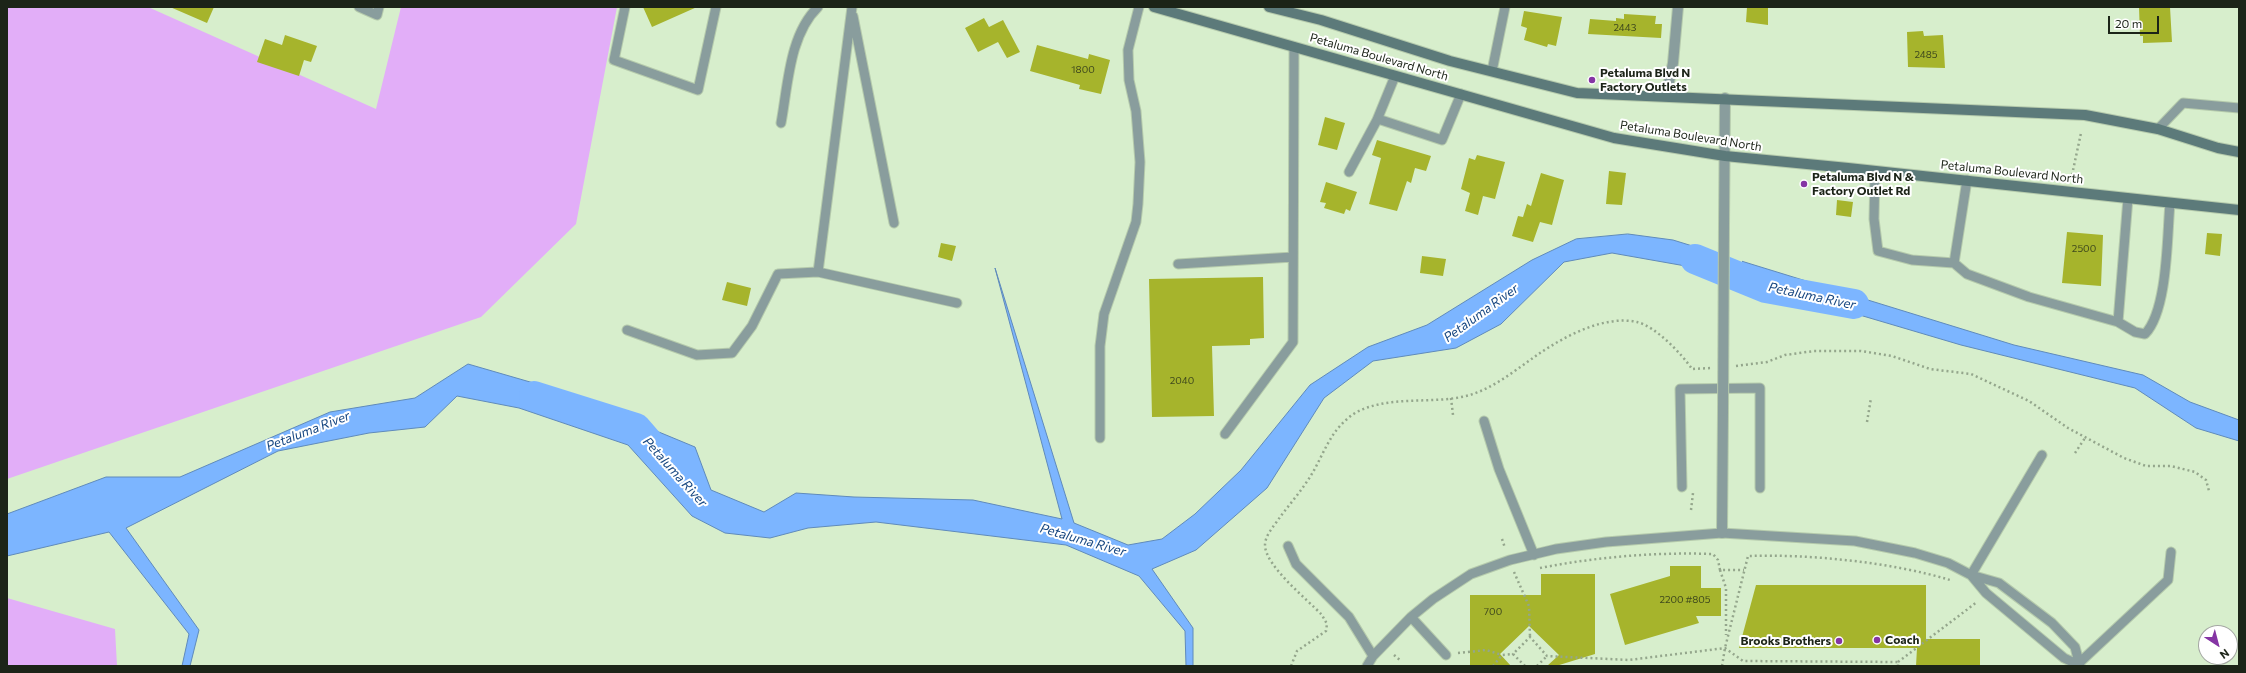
<!DOCTYPE html>
<style>
body{margin:0}
#map{position:relative;width:2246px;height:673px;overflow:hidden;background:#d7eecc;font-family:Commissioner,sans-serif}
canvas{display:block}
.frame{position:absolute;inset:0;border:8px solid #1c2418;pointer-events:none}
.north{position:absolute;left:2198px;top:625px;width:40px;height:40px;box-sizing:border-box;background:#fff;border:1px solid #a4a7a3;border-radius:50%;rotate:144deg;font-size:11px;font-weight:700;line-height:16px;text-align:center;color:#1c2418}
.north::after{content:'';display:block;margin:auto;width:14px;height:18px;background:#8534a4;clip-path:polygon(50% 0,100% 100%,50% 72%,0 100%)}
.scale{position:absolute;left:2108px;top:16px;width:51px;height:18px;box-sizing:border-box;border:2px solid #1c2418;border-top:0;padding-left:5px;font-size:12px;line-height:14px;white-space:nowrap;color:#1c2418;-webkit-text-stroke:3px #fff;paint-order:stroke}
</style>
<div id="map">
<canvas width="2246" height="673"></canvas>
<div class="frame"></div>
<div class="north">N</div>
<div class="scale">20 m</div>
</div>
<script>
const ctx = document.querySelector('canvas').getContext('2d');
ctx.lineJoin = 'round';
function fillPath(path, color) {
  ctx.fillStyle = color;
  ctx.fill(path, 'evenodd');
}
function strokePath(path, color, width, dash) {
  ctx.strokeStyle = color;
  ctx.lineWidth = width;
  ctx.lineCap = dash ? 'butt' : 'round';
  ctx.setLineDash(dash || []);
  ctx.stroke(path);
}
function label(font, color, halo, rows, align = 'center') {
  ctx.font = font + ' Commissioner,sans-serif';
  ctx.lineWidth = 4;
  ctx.setLineDash([]);
  ctx.textBaseline = 'middle';
  ctx.strokeStyle = halo;
  ctx.fillStyle = color;
  for (const [text, x, y, turn = 0] of rows) {
    ctx.save();
    ctx.translate(x, y);
    ctx.rotate((+turn || 0) * Math.PI / 180);
    ctx.textAlign = isNaN(turn) ? turn : align;
    if (halo) ctx.strokeText(text, 0, 0);
    ctx.fillText(text, 0, 0);
    ctx.restore();
  }
}
fillPath(new Path2D(`
 M7,7H148L376,109L401,7H617L576,224L481,317L7,479Z
 M7,598L115,629L117,666H7Z`), '#e2aef8');
const water = new Path2D(`
 M1628,234L1673,240L2014,345L2143,375L2190,402L2239,420V441L2196,428L2135,388L1961,345L1863,316L1776,282L1612,253L1564,262L1501,324L1456,348L1373,361L1324,398L1267,488L1196,550L1152,569L1193,628V666H1186L1185,631L1139,576L1066,545L876,522L808,528L770,538L725,533L692,516L628,445L519,408L457,396L425,427L369,433L278,451L126,528L199,630L190,666H182L189,634L109,532L7,556V514L106,477H180L330,412L415,398L468,364L537,384L595,423L654,430L695,447L711,490L764,512L796,493L854,497L973,500L1062,519L995,268L1074,523L1128,545L1162,539L1195,514L1241,470L1310,385L1368,347L1427,325L1532,260L1576,239Z`);
fillPath(water, '#7cb5ff');
strokePath(water, '#5f8aba', 1);
fillPath(new Path2D(`
 M1698,246L1742,260V278L1699,270Z`), '#d7eecc');
strokePath(new Path2D(`
 M1695,259L1766,288L1854,304
 M534,396L636,428L662,458`), '#7cb5ff', 30);
fillPath(new Path2D(`
 M170,7H214L207,23Z
 M643,7H697L652,27Z
 M1747,7H1768V25L1746,22Z
 M2139,7H2170L2172,42L2143,43V36H2140Z
 M1524,11L1562,17L1556,46L1548,44L1547,47L1524,40L1527,28L1521,26Z
 M1624,14L1656,16L1655,24H1662L1661,38L1588,34L1590,19L1616,21V18L1624,19Z
 M984,18L989,27L1003,20L1020,52L1007,58L998,42L978,52L965,28Z
 M1923,31L1924,36L1943,35L1945,68L1908,67L1907,32Z
 M285,35L317,46L311,62L304,60L299,76L257,62L265,39L282,45Z
 M1037,45L1088,59L1089,54L1110,60L1101,94L1079,89L1080,85L1030,71Z
 M1325,117L1345,123L1337,150L1318,145Z
 M1377,140L1431,156L1426,171L1415,168L1411,183L1407,181L1397,211L1369,204L1381,158L1372,155Z
 M1477,155L1505,162L1495,199L1483,196L1478,215L1465,211L1470,193L1461,189L1469,158L1475,160Z
 M1609,171L1626,173L1622,205L1606,204Z
 M1541,173L1564,180L1552,225L1540,222L1533,242L1512,236L1518,216L1523,217L1527,204L1531,206Z
 M1326,182L1357,192L1350,211L1346,209L1344,214L1324,208L1326,203L1320,202Z
 M1837,200L1853,202L1851,217L1836,215Z
 M2067,232L2103,235L2101,286L2062,283Z
 M2207,233L2222,234L2220,256L2205,254Z
 M941,243L956,246L952,261L938,257Z
 M1422,256L1446,259L1443,276L1420,273Z
 M1263,277L1264,338L1250,339V345L1212,346L1214,416L1152,417L1149,279Z
 M727,282L751,288L747,306L722,300Z
 M1670,566H1701V588H1721V616H1696L1699,623L1625,645L1610,594L1670,576Z
 M1541,574H1595V654L1556,666H1547L1559,655L1529,626L1500,654L1511,666H1470V595H1541Z
 M1756,585H1926V639H1980V666H1916L1917,648H1739Z`), '#a6b42c');
const service = new Path2D(`
 M359,7L377,15L379,7
 M625,7L614,60L698,90L716,7
 M852,7L818,272L957,303
 M853,16L894,223
 M1492,71L1505,7
 M1378,119L1442,140L1461,94
 M781,123C788,86 789,35 818,7
 M2158,129L2183,103L2239,108
 M1875,171L1874,219L1878,251L1912,260L1954,263
 M1349,172L1377,120L1395,76
 M1967,180L1954,263L1967,274L2029,297L2118,322
 M2128,198L2118,322L2135,332L2145,334C2168,310 2167,236 2170,203
 M1178,264L1293,257
 M627,330L697,355L732,353L752,326L778,274L818,272
 M1484,421L1499,469L1534,555
 M1225,434L1293,342L1294,47
 M1100,438V346L1104,314L1136,222L1138,204L1140,162L1136,111L1129,80L1128,50L1139,7
 M1682,487L1680,389L1760,388V488
 M1288,546L1296,564L1349,617L1373,656
 M1971,575L1986,593L2064,658L2079,665
 M1971,575L2042,455
 M1411,617L1446,655
 M2078,664L2168,580L2171,552
 M1367,666L1373,656L1411,617L1433,599L1471,574L1510,560L1556,549L1606,542L1722,533L1855,541L1915,553L1948,563L1971,575L1999,583L2052,623L2075,647L2080,666`);
const minor = new Path2D(`
 M1666,96L1673,63L1678,7
 M1724,225L1725,98
 M1722,533L1723,411`);
const secondary = new Path2D(`
 M1154,7L1614,138L1725,156L1848,168L2239,210
 M1269,7L1321,20L1450,61L1577,93L2085,115L2158,129L2218,148L2239,152`);
strokePath(service, '#b5caac', 11);
strokePath(minor, '#b5caac', 12);
strokePath(secondary, '#b5caac', 12);
strokePath(new Path2D(`
 M2072,175L2081,133
 M1736,366L1767,362L1785,355L1814,351H1861L1892,356L1930,369L1971,374L2029,401L2068,428L2124,458L2146,466H2171L2195,472L2206,480L2209,491
 M1451,398L1453,415
 M1867,422L1871,398
 M2075,453L2085,438
 M1691,510L1693,493
 M1502,539L1505,548
 M1540,568C1597,557 1654,552 1713,554L1718,560L1720,570H1744
 M1720,570L1726,588V635
 M1514,572L1529,606L1530,637
 M1458,653L1486,650L1502,655
 M1394,655L1401,661
 M1898,662L1977,602
 M1291,666L1297,651L1326,631L1327,624L1322,615C1308,600 1265,566 1265,545C1265,535 1275,525 1280,517C1290,504 1301,491 1310,477C1319,463 1325,446 1335,432C1341,424 1351,414 1361,410C1396,395 1434,405 1470,395C1496,387 1518,368 1540,353C1567,335 1605,315 1637,322C1655,326 1682,354 1692,369L1711,368
 M1493,666L1502,655L1513,654
 M1525,666L1513,654L1530,637L1547,656L1629,660L1725,648L1743,661L1898,662V666
 M1537,666L1547,656
 M1722,666L1725,648L1748,556C1809,554 1891,562 1950,580`), '#94a68c', 2.5, [2, 3]);
strokePath(service, '#899d9d', 9);
strokePath(minor, '#899d9d', 10);
strokePath(secondary, '#5c7a7a', 10);
const minorBridge = new Path2D(`
 M1723,411L1724,225`);
strokePath(minorBridge, '#b5caac', 12, []);
strokePath(minorBridge, '#899d9d', 10);
for (const [x, y, r, color] of [
 [1592,80,4,"#8534a4"],
 [1804,184,4,"#8534a4"],
 [1877,640,4,"#8534a4"],
 [1839,641,4,"#8534a4"]
]) {
  const dot = new Path2D();
  dot.arc(x, y, r, 0, 2 * Math.PI);
  ctx.fillStyle = color;
  ctx.fill(dot);
  strokePath(dot, '#fff', 1.5);
}
label('10px', '#3e481d', null, [
 ["2443",1625,28],
 ["2485",1926,55],
 ["1800",1083,70],
 ["2500",2084,249],
 ["2040",1182,381],
 ["2200 #805",1685,600],
 ["700",1493,612]
]);
label('12px', '#1c2418', '#fff', [
 ["Petaluma Boulevard North",1379,57,16],
 ["Petaluma Boulevard North",1691,136,9],
 ["Petaluma Boulevard North",2012,172,6]
]);
label('bold 12px', '#1c2418', '#fff', [
 ["Petaluma Blvd N",1600,73],
 ["Factory Outlets",1600,87],
 ["Petaluma Blvd N &",1812,177],
 ["Factory Outlet Rd",1812,191],
 ["Coach",1885,640],
 ["Brooks Brothers",1831,641,"right"]
], 'left');
label('italic 13px', '#164680', '#fff', [
 ["Petaluma River",1812,296,12],
 ["Petaluma River",1481,313,-36],
 ["Petaluma River",308,431,-21],
 ["Petaluma River",675,472,48],
 ["Petaluma River",1083,540,16]
]);
</script>
